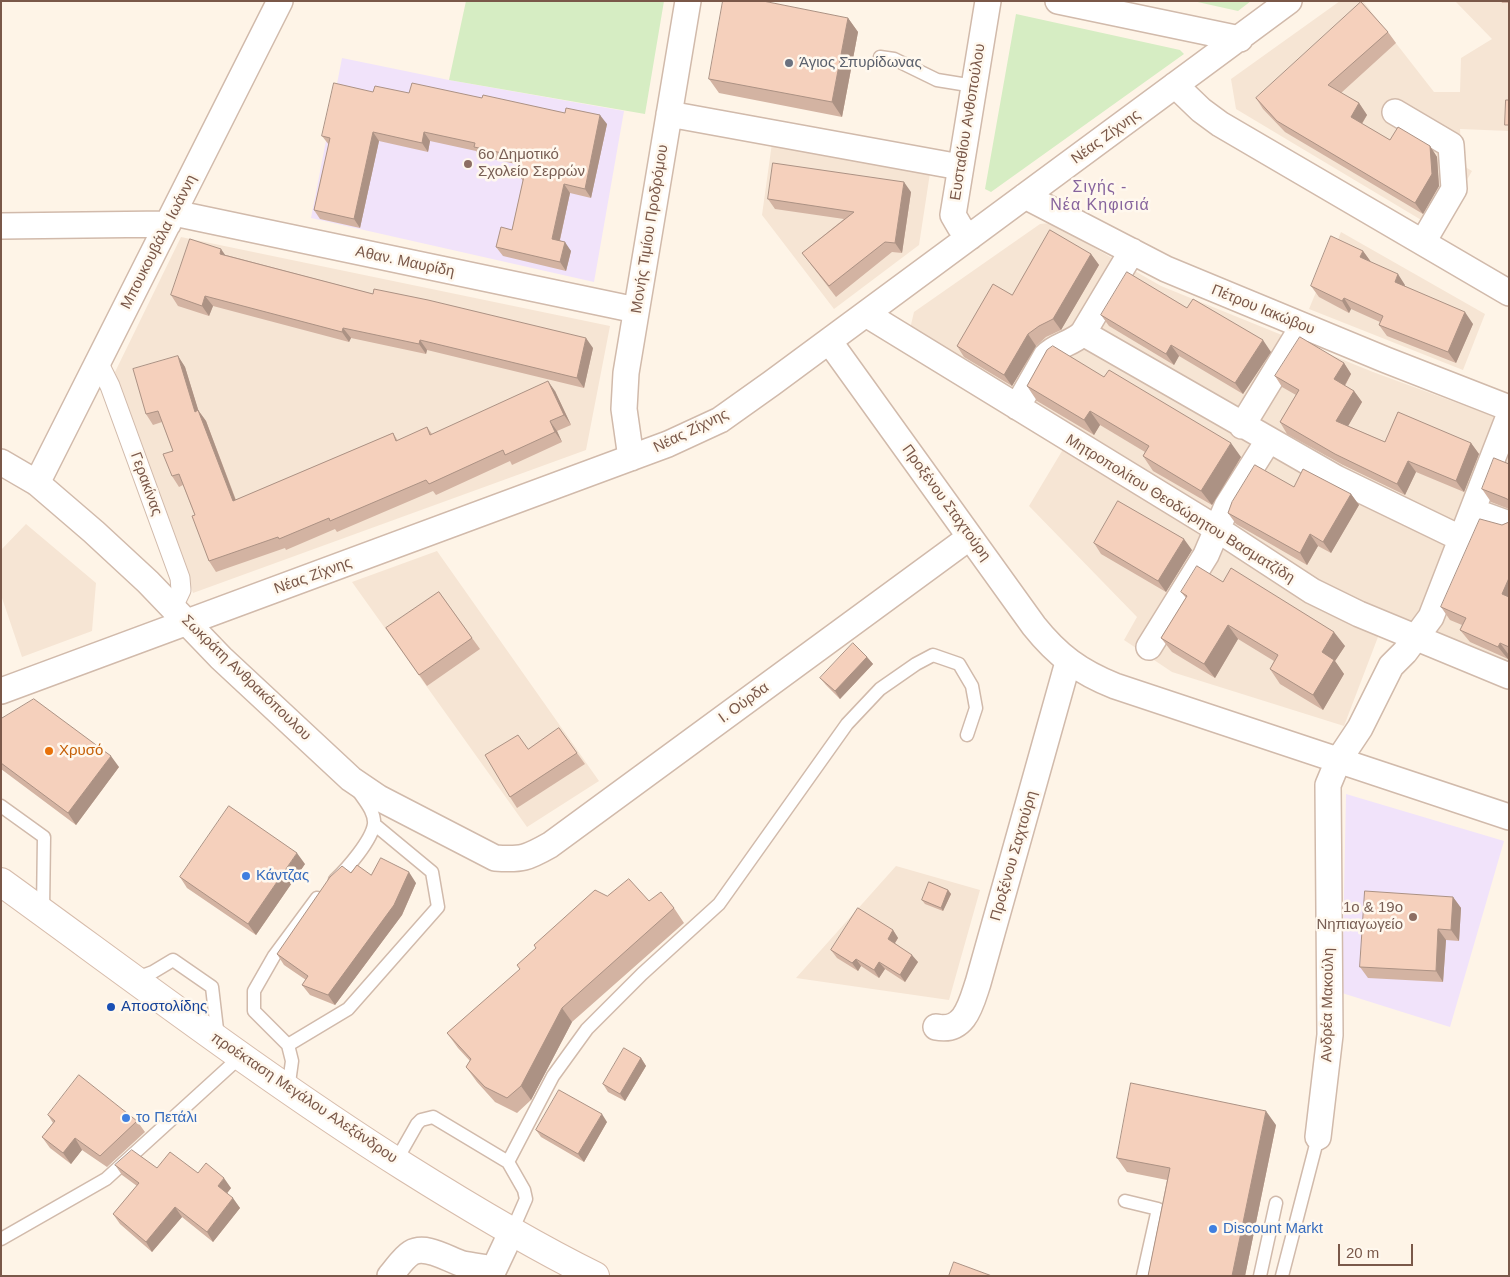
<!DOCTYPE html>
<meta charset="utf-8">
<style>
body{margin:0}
#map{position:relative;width:1510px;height:1277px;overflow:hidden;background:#fef4e7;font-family:Helvetica,sans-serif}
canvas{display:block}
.frame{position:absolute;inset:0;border:2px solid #7a5849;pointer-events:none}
.scale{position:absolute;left:1338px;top:1244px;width:75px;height:22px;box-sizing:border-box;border:2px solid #7a5849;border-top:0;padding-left:6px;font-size:15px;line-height:18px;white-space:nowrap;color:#7a5849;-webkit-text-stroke:4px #fff8ee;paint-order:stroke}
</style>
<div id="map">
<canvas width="1510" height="1277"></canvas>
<div class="frame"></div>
<div class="scale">20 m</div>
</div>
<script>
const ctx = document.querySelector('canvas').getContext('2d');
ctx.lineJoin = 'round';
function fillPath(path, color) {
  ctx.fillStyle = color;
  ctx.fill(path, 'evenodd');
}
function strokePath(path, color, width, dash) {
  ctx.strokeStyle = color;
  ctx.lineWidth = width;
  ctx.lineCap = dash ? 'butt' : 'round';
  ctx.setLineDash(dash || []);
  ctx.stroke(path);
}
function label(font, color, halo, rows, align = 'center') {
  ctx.font = font + ' Helvetica,sans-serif';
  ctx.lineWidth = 5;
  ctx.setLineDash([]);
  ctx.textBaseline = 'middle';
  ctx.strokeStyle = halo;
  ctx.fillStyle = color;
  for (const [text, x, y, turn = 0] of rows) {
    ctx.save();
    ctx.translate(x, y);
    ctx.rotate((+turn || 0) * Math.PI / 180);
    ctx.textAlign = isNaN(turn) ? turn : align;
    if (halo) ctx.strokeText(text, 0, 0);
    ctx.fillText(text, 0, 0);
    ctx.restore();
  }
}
fillPath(new Path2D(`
 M1340,1H1363L1434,92H1460L1461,58L1492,39L1455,1H1509V131L1460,129L1462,165L1472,171L1438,230L1236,109L1231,79Z
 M772,143L930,173L919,245L834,309L762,215Z
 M1051,223L1161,286L1373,372L1509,422V666L1386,616L1344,726L1172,672L1124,640L1137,617L1029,506L1074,431L909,333L914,312L1040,224Z
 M1341,232L1485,314L1463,370L1309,309Z
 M181,237L610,326L586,450L193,593L115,372Z
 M26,524L96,583L92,631L22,657L1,595V550Z
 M437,551L599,781L527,827L352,582Z
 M896,866L980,890L949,1000L796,978Z`), '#f6e5d4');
fillPath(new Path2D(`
 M342,58L449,80L624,111L594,282L311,218Z
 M1346,794L1504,841L1450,1027L1342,993Z`), '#f1e3fa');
fillPath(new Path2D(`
 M466,1H664L645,114L449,80Z
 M1193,1H1251L1238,11Z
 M1016,14L1180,50L1184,54L991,192L985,189Z`), '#d6edc3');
const service = new Path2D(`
 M880,57L894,59L937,80L974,86
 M1,806L44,837L43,910
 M335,880C347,869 372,840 374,824C375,812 365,801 359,792
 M134,979L153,972L173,960L212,987L218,1038
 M288,1045L348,1009L438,907L432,872L374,824
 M288,1090L292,1061L288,1045L254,1011V991L274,956L317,898
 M396,1161L417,1124L421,1120L433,1117L508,1162
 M1125,1201L1158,1209L1143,1276
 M512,1231L526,1199L524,1190L508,1162L553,1076L587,1029L642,974L719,904L847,724L880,689L916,664L933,655L959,664L972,686L976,708L967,735
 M1,1239L106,1179L240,1057
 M1260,1276L1276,1203
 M1282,1276L1318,1137`);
const pedestrian = new Path2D(`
 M98,362L110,386L180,578L181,590L173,607`);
const minor = new Path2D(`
 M1058,1L1240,39
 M1175,85L1201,110L1220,124L1509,293
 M1395,112L1451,145L1454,189L1423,242
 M669,114L960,167
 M1025,196L1166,269L1386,360L1509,408
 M174,213L636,310
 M1,226L168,224
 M970,237L960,227L953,215L988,1
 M866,314L1217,529L1312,591L1359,614L1509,676
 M1083,333L1336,478L1462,539
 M829,341L1034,626C1058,656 1080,672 1115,686L1509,817
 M1017,407L1046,356C1056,345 1072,344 1083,333L1132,251
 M1242,426L1303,326
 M631,458L624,409L626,373L688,1
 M1,462L37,483L94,532L148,582L221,658L351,779L379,798L495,858C522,860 527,858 550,845L970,537
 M37,483L280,1
 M1473,511L1509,524
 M1149,647L1206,555L1227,506L1268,441
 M1,691L668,444L720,420L772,383L1289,1
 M936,1027C965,1033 971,1004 978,983L1068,662
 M1318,1137L1330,1035L1328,785L1338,761L1360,728L1391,666L1405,652L1431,617L1509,416
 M390,1276C397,1268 403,1258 411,1253C426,1244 449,1260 463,1264C473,1266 484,1267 494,1269L512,1231`);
const secondary = new Path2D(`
 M1,882C135,979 266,1079 405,1167C467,1206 530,1244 595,1276`);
strokePath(service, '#d1baab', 15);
strokePath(pedestrian, '#d1baab', 21);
strokePath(minor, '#d1baab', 28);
strokePath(secondary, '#d7bcab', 30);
strokePath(service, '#fff', 12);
strokePath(pedestrian, '#fff', 19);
strokePath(minor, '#fff', 25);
strokePath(secondary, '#fff', 28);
fillPath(new Path2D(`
 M1501,1H1509V3H1502Z
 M848,18L858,32L842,117L719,93L709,79Z
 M1388,32L1396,43L1341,93L1359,103L1367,115L1362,124L1390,140L1430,146L1437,157L1439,186L1423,214L1285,132L1263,109L1256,98Z
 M373,92L409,93L607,124L591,198L570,193L560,240L571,251L566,271L503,256L496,247L512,230L523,181L518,174L520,165L480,156L476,151L430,141L428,152L379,141L360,228L320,219L314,210L329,145L322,136Z
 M911,192L902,253L892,252L836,297L802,253L844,219L775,209L768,199Z
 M1363,251L1371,262L1405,286L1473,324L1456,363L1387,336L1379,325L1380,322L1351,309L1349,313L1319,297L1311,286Z
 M1091,254L1099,265L1061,330L1046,337L1036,346L1012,386L964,357L957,346L1012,295Z
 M226,255L373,294L593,348L584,388L427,350L426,354L351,338L349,342L213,306L209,316L178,306L171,295Z
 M1187,308L1271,352L1243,394L1179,356L1174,365L1109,326L1101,315Z
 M178,356L185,367L198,410L206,421L236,500L393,433L398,441L427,427L432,434L555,391L571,425L557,431L562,442L512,465L510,461L436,495L433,491L337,532L335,529L286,550L285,548L216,572L209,561L195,515L183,485L179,487L172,476L173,451L162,422L153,425L146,414Z
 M1344,363L1351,374L1345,386L1354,391L1362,402L1348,426L1385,442L1471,443L1479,454L1464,492L1416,472L1405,495L1343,465L1287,434L1280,422L1296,395L1282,387L1275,376Z
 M1027,386L1241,457L1212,505L1153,471L1143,456L1145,452L1100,425L1094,435L1037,401Z
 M1509,464V509L1491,502L1482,489Z
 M1294,487L1351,494L1359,505L1331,553L1318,546L1307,565L1236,524L1228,513Z
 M1509,522V657L1508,659L1470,642L1460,630L1462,625L1450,620L1441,607L1502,525Z
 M1094,543L1192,550L1166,592L1101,554Z
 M1223,582L1345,646L1335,661L1344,674L1323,710L1280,684L1270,669L1274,661L1238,639L1215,678L1172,652L1161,638L1186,598L1181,592Z
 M439,592L480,649L427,686L386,628Z
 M867,657L873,664L840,699L826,685L820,678Z
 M1,719L119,767L76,825L1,769Z
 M559,728L585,764L517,808L510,797Z
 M305,864L256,935L187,888L180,877Z
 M351,873L371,875L416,883L402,915L335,1005L310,995L302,985L306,980L284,965L277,954Z
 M948,890L951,894L943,911L925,904L922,900Z
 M607,896L649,901L674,908L684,923L572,1022L531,1100L517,1113L495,1102L477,1082L466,1067L470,1061L458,1048L447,1033Z
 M1453,897L1461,908L1459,941L1446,940L1443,982L1368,978L1360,967Z
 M893,930L898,938L895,943L918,962L905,982L885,969L879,978L861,966L858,971L837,958L831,950Z
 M641,1058L646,1066L625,1101L608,1092L603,1084Z
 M48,1115L137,1121L145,1132L107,1167L82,1150L71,1164L50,1148L42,1137L53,1123Z
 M607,1122L584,1162L541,1137L536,1130Z
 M1276,1125L1245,1276H1148L1167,1180L1127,1172L1117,1158Z
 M115,1165L157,1168L198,1173L231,1188L227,1193L240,1208L213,1242L182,1217L152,1252L120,1224L113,1214L137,1186L122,1175Z`), '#d3b3a2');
fillPath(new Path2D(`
 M848,18L858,32L842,117L832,102Z
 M1359,103L1367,115L1359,128L1351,117Z
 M600,115L607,124L591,198L585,189Z
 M373,132L379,141L360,228L354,219Z
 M424,132L430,141L428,152L422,143Z
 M1430,146L1437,157L1439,186L1423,214L1415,203Z
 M904,182L911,192L902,253L895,243Z
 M564,184L570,193L558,248L552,239Z
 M565,242L571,251L566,271L560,262Z
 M221,249L228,259L220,254Z
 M1363,251L1371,262L1360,257Z
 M1091,254L1099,265L1061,330L1053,319Z
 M1398,274L1405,285L1403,293L1395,282Z
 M205,296L213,306L209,316L202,306Z
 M1344,298L1351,309L1349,313L1342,301Z
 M1465,312L1473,324L1456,363L1448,352Z
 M343,328L351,338L349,342L342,332Z
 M1028,334L1036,346L1012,386L1004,375Z
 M586,338L593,348L584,388L577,378Z
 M420,340L427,350L426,354L419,344Z
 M1263,340L1271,352L1243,394L1235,383Z
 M1171,345L1179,356L1174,365L1166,354Z
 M178,356L185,367L202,422L195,412Z
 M1344,363L1351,374L1342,390L1334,379Z
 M548,381L555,391L571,425L564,415Z
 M1354,391L1362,402L1344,433L1336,421Z
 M198,410L206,421L240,512L233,501Z
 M1090,411L1100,425L1094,435L1084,420Z
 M550,421L557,431L562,442L555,432Z
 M1231,443L1241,457L1212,505L1201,491Z
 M1471,443L1479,454L1464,492L1456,481Z
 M1408,461L1416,472L1405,495L1397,484Z
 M1351,494L1359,505L1331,553L1323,542Z
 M1310,534L1318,546L1307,565L1300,553Z
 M1184,539L1192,550L1166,592L1158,581Z
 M1509,578V604L1502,594Z
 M1228,625L1238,639L1215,678L1204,664Z
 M1334,632L1345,646L1335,661L1344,674L1323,710L1313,695L1322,652Z
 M1500,643L1509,655L1508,659L1498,647Z
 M867,657L873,664L840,699L835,691Z
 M111,756L119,767L76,825L68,813Z
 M297,853L305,864L256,935L248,924Z
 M409,872L416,883L402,915L335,1005L328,995Z
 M948,890L951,894L943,911L941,908Z
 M1453,897L1461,908L1459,941L1451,930Z
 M1438,929L1446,940L1443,982L1436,971Z
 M893,930L898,938L893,946L888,939Z
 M912,955L918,962L905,982L900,975Z
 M856,959L861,966L858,971L852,963Z
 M879,962L885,969L879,978L874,970Z
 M562,1008L572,1022L531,1100L521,1086Z
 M641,1058L646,1066L625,1101L620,1094Z
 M1266,1111L1276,1125L1245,1276H1232Z
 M602,1114L607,1122L584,1162L578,1154Z
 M75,1138L82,1150L71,1164L63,1153Z
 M224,1178L231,1188L225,1196L218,1186Z
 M233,1198L240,1208L213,1242L207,1232Z
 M175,1207L182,1217L152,1252L146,1242Z`), '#ac9284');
const building = new Path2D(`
 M723,1H763L848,18L832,102L709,79Z
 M1361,2L1388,32L1328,85L1359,103L1351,117L1390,140L1398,127L1430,146L1432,174L1415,203L1277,121L1256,98Z
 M334,83L373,92L375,86L409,93L412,83L482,98L483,95L565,113L566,108L600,115L585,189L564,184L552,239L565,242L560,262L496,247L501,227L512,230L524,176L518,174L521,157L474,147L475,143L424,132L422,143L373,132L354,219L314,210L330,138L322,136Z
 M1506,100H1509V125H1505Z
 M773,163L904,182L895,243L885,242L829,286L802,253L854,212L768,199Z
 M1050,230L1091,254L1053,319L1039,326L1028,334L1004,375L957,346L993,284L1012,295Z
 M1331,236L1363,251L1360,257L1398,274L1395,282L1465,312L1448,352L1379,325L1383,316L1344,298L1342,301L1311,286Z
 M190,239L221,249L220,254L373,294L374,289L428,300L586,338L577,378L420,340L419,344L343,328L342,332L205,296L202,306L171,295Z
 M1127,272L1187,308L1193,299L1263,340L1235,383L1171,345L1166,354L1101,315Z
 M1300,337L1344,363L1334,379L1354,391L1336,421L1385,442L1398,412L1471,443L1456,481L1408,461L1397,484L1335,454L1280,422L1299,390L1275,376Z
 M1053,346L1104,377L1109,370L1231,443L1201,491L1143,456L1149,446L1090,411L1084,420L1027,386L1047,350Z
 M178,356L195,412L198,410L233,501L393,433L396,441L427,427L430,435L548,381L564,415L550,421L555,432L505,455L503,450L429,484L426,480L330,521L329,518L279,539L278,537L209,561L192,516L195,515L179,474L172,476L163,454L173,451L158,411L146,414L133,369Z
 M1494,458L1509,464V500L1505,498L1482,489Z
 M1255,465L1294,487L1303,469L1351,494L1323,542L1310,534L1300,553L1228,513L1232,502Z
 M1118,501L1184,539L1158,581L1094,543Z
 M1480,519L1502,525L1509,522V578L1502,594L1509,597V647L1500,643L1498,647L1460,630L1466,618L1441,607Z
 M1197,566L1223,582L1231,568L1334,632L1322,652L1334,660L1313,695L1270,669L1278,655L1228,625L1204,664L1161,638L1187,596L1181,592Z
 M439,592L472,638L419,675L386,628Z
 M853,643L867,657L835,691L820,678Z
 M34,699L111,756L68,813L1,763V719Z
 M559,728L577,753L510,797L485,755L518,735L528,749Z
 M229,806L297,853L248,924L180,877Z
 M381,858L409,872L394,905L328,995L302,985L308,976L277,954L330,877L342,866L351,873L357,865L371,875Z
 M629,879L649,901L661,892L674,908L562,1008L521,1086L507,1098L485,1087L466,1067L471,1059L447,1033L520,969L517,965L536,948L534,945L595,890L607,896Z
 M929,882L948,890L941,908L922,900Z
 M1365,891L1453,897L1451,930L1438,929L1436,971L1360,967Z
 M858,908L893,930L888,939L912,955L900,975L879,962L874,970L856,959L852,963L831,950Z
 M624,1048L641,1058L620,1094L603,1084Z
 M79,1075L137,1121L100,1156L75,1138L63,1153L42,1137L55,1121L48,1115Z
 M1131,1083L1266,1111L1232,1276H1148L1170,1168L1117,1158Z
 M559,1090L602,1114L578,1154L536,1130Z
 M132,1150L157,1168L170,1152L198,1173L206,1163L224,1178L218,1186L233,1198L207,1232L175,1207L146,1242L113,1214L139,1183L115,1165Z
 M954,1262L992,1276H949Z`);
fillPath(building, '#f5d0bc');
strokePath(building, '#ac9284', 1);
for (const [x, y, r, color] of [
 [789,63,5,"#6b7280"],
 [468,164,5,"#8d6e63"],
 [49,751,5,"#e8710a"],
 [246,876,5,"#3f7fe0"],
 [1413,917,5,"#8d6e63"],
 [111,1007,5,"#1a4fb4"],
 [126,1118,5,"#3f7fe0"],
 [1213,1229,5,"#3f7fe0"]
]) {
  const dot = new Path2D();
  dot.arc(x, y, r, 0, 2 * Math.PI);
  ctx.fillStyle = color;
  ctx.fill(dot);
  strokePath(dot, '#fff8ee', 2);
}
label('15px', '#5b616d', '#fff8ee', [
 ["Άγιος Σπυρίδωνας",799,63]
], 'left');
label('15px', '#7a5849', '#fff8ee', [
 ["Ευσταθίου Ανθοπούλου",968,122,-81],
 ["Νέας Ζίχνης",1106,137,-36],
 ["Μονής Τιμίου Προδρόμου",650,229,-81],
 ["Μπουκουβάλα Ιωάννη",159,242,-63],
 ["Αθαν. Μαυρίδη",405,262,12],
 ["Πέτρου Ιακώβου",1263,310,22],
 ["Νέας Ζίχνης",691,431,-26],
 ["Γερακίνας",146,484,70],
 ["Προξένου Σταχτούρη",946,503,54],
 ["Μητροπολίτου Θεοδώρητου Βασματζίδη",1180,509,32],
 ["Νέας Ζίχνης",313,576,-20],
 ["Σωκράτη Ανθρακόπουλου",246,678,44],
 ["Ι. Ούρδα",744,703,-36],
 ["Προξένου Σαχτούρη",1014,856,-74],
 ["Ανδρέα Μακούλη",1328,1005,-89],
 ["προέκταση Μεγάλου Αλεξάνδρου",304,1098,34]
]);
label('15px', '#785e54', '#fff8ee', [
 ["6ο Δημοτικό",478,155],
 ["Σχολείο Σερρών",478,172],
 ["1ο & 19ο",1403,908,"right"],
 ["Νηπιαγωγείο",1403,925,"right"]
], 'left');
label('15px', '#c56008', '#fff8ee', [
 ["Χρυσό",59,751]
], 'left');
label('15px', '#366cbe', '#fff8ee', [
 ["Κάντζας",256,876],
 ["το Πετάλι",136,1118],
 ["Discount Markt",1223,1229]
], 'left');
label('15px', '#164399', '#fff8ee', [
 ["Αποστολίδης",121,1007]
], 'left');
ctx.letterSpacing = '1px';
label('16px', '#87649d', '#fff8ee', [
 ["Σιγής -",1100,188],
 ["Νέα Κηφισιά",1100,206]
]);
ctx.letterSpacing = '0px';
</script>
